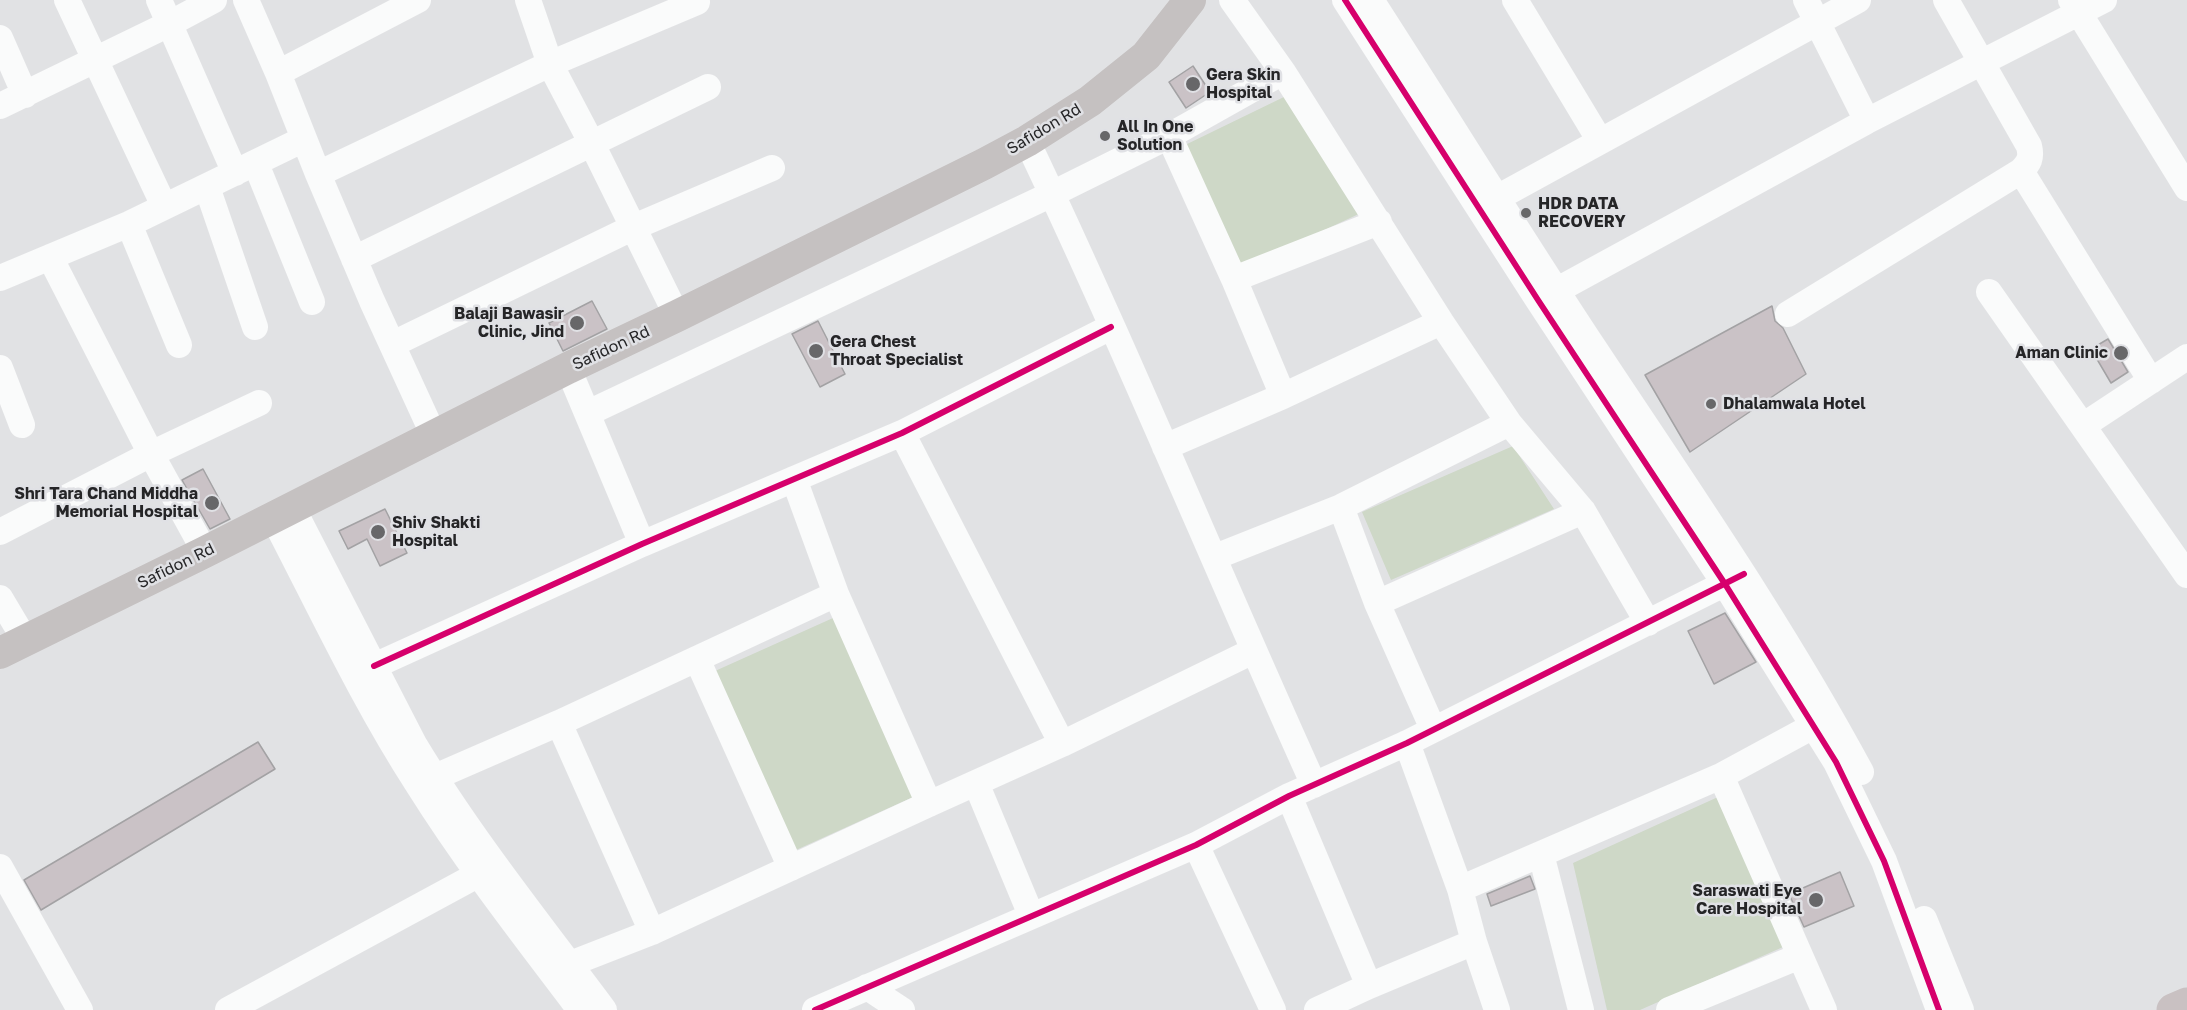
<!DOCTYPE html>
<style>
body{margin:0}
canvas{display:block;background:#e1e2e4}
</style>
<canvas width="2187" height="1010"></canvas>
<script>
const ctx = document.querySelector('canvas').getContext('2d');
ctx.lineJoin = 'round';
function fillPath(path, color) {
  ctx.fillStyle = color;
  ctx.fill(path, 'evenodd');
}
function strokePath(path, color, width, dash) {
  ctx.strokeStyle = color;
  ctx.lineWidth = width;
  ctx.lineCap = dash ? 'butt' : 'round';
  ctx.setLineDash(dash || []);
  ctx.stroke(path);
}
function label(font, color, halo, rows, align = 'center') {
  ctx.font = font + ' "Golos Text",sans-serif';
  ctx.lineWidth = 5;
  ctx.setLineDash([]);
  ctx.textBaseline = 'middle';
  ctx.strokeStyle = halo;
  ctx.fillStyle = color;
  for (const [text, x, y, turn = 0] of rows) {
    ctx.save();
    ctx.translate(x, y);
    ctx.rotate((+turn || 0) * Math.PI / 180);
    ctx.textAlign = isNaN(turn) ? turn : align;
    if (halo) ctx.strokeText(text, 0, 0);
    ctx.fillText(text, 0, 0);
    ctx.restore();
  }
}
fillPath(new Path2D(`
 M1288,95L1363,212L1241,269L1183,146Z
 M1513,446L1554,509L1391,580L1362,512Z
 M853,609L933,788L796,850L715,671Z
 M1718,797L1783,947L1640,1010H1607L1573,863Z`), '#ced8c7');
const building = new Path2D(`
 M1193,66L1210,92L1186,108L1169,82Z
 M592,301L607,329L563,351L549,323Z
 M1772,306L1775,321L1783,328L1806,374L1690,452L1645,375Z
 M818,321L845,374L820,387L792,334Z
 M2108,339L2128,372L2111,383L2091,349Z
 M203,469L230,519L210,529L182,480Z
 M385,509L407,553L380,566L367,539L348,549L339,531Z
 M1725,613L1756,662L1714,684L1688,631Z
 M258,742L275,769L41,910L24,880Z
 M1840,872L1854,906L1804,927L1789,894Z
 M1530,876L1535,889L1491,906L1487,894Z`);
fillPath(building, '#cac2c6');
strokePath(building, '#a3a2a4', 1.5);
strokePath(new Path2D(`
 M67,0L164,206
 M159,0L235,173
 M246,0L278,73L318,174L372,301L434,436
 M528,0L550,64L591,142L677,316
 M1232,0L1283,72L1441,322L1509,423L1583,511L1648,623
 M1345,0L1538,300L1725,584L1836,762L1884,861L1939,1010
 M1371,0C1446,116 1518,233 1594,348C1686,487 1782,625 1861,772
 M1515,0L1600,141
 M1806,0L1867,121
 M2071,0L2187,188
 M0,38L25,95
 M278,73L418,0
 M0,106L171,23L214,0
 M1169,136L1234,279L1283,396
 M1027,141C1128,353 1217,571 1314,785
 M256,164L312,302
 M2021,171L2151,381
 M318,174L550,64L697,2
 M207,187L255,327
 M1497,198L1858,0
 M129,224L179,345
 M50,257L151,454L205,552
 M354,259L708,87
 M0,278L129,224L304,139
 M1234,279L1379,222
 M1989,292L2187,575
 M1541,299L1867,121L2104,0
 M1788,314L2021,171C2029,163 2032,158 2029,146L1946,0
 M393,344L634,227L772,168
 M0,368L22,425
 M568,368L642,544
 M588,413L1052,194L1169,136L1283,72
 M2084,425L2187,357
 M902,433L1062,744
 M1165,447L1283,396L1441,322
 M794,479L836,594L929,804
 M292,507L414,744C470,837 539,923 604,1010
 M1341,507L1377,603L1433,729
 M273,517C320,607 363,700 418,785C467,863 524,936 580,1010
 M0,532L151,454L259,403
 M1215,557L1341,507L1509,423
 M0,598L25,640
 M1377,603L1583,511
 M697,659L791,868
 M374,666L642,544L902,433L1111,327
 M559,723L652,932
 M1407,743L1460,889L1474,942L1497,1010
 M1721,776L1824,1010
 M976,783L1031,915
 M419,784L559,723L836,594
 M1289,796L1369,986
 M1196,845L1273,1010
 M1541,854L1581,1010
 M0,867L80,1010
 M1460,889L1721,776L1828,718
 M1924,919L1961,1010
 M570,964L652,932L929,804L1062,744L1253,651
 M867,987L902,1010
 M228,1010L492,867
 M815,1010L1196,845L1289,796L1407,743L1740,576
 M1317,1010L1369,986L1474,942
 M1669,1010L1800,956`), '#fafbfb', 26);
strokePath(new Path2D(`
 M0,653L205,552L568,368L677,316L984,164L1027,141L1090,101L1146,56L1190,0`), '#c5c1c1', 32);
strokePath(new Path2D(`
 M2173,1010L2187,1004`), '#c9c1c2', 33);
strokePath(new Path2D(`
 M1345,0L1538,300L1725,584L1836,762L1884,861L1939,1010
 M374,666L642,544L902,433L1111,327
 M815,1010L1196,845L1289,796L1407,743L1744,574`), '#d6006c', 6);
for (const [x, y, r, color] of [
 [1193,84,8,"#676769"],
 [1105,136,6,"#676769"],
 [1526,213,6,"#676769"],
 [577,323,8,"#676769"],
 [816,351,8,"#676769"],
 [2121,353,8,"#676769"],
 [1711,404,6,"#676769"],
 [212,503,8,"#676769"],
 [378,532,8,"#676769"],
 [1816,900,8,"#676769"]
]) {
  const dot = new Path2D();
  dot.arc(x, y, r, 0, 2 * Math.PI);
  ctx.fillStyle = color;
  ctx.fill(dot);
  strokePath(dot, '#e0e1e5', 2);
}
label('bold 16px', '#252527', '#e0e1e5', [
 ["Gera Skin",1206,75],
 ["Hospital",1206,93],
 ["All In One",1117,127],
 ["Solution",1117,145],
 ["HDR DATA",1538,204],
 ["RECOVERY",1538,222],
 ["Balaji Bawasir",564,314,"right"],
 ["Clinic, Jind",564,332,"right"],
 ["Gera Chest",830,342],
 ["Throat Specialist",830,360],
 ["Aman Clinic",2108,353,"right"],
 ["Dhalamwala Hotel",1723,404],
 ["Shri Tara Chand Middha",198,494,"right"],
 ["Memorial Hospital",198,512,"right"],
 ["Shiv Shakti",392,523],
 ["Hospital",392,541],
 ["Saraswati Eye",1802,891,"right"],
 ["Care Hospital",1802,909,"right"]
], 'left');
label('16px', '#252527', '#e0e1e5', [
 ["Safidon Rd",1044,129,-31],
 ["Safidon Rd",611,348,-25],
 ["Safidon Rd",176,566,-26]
]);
</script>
